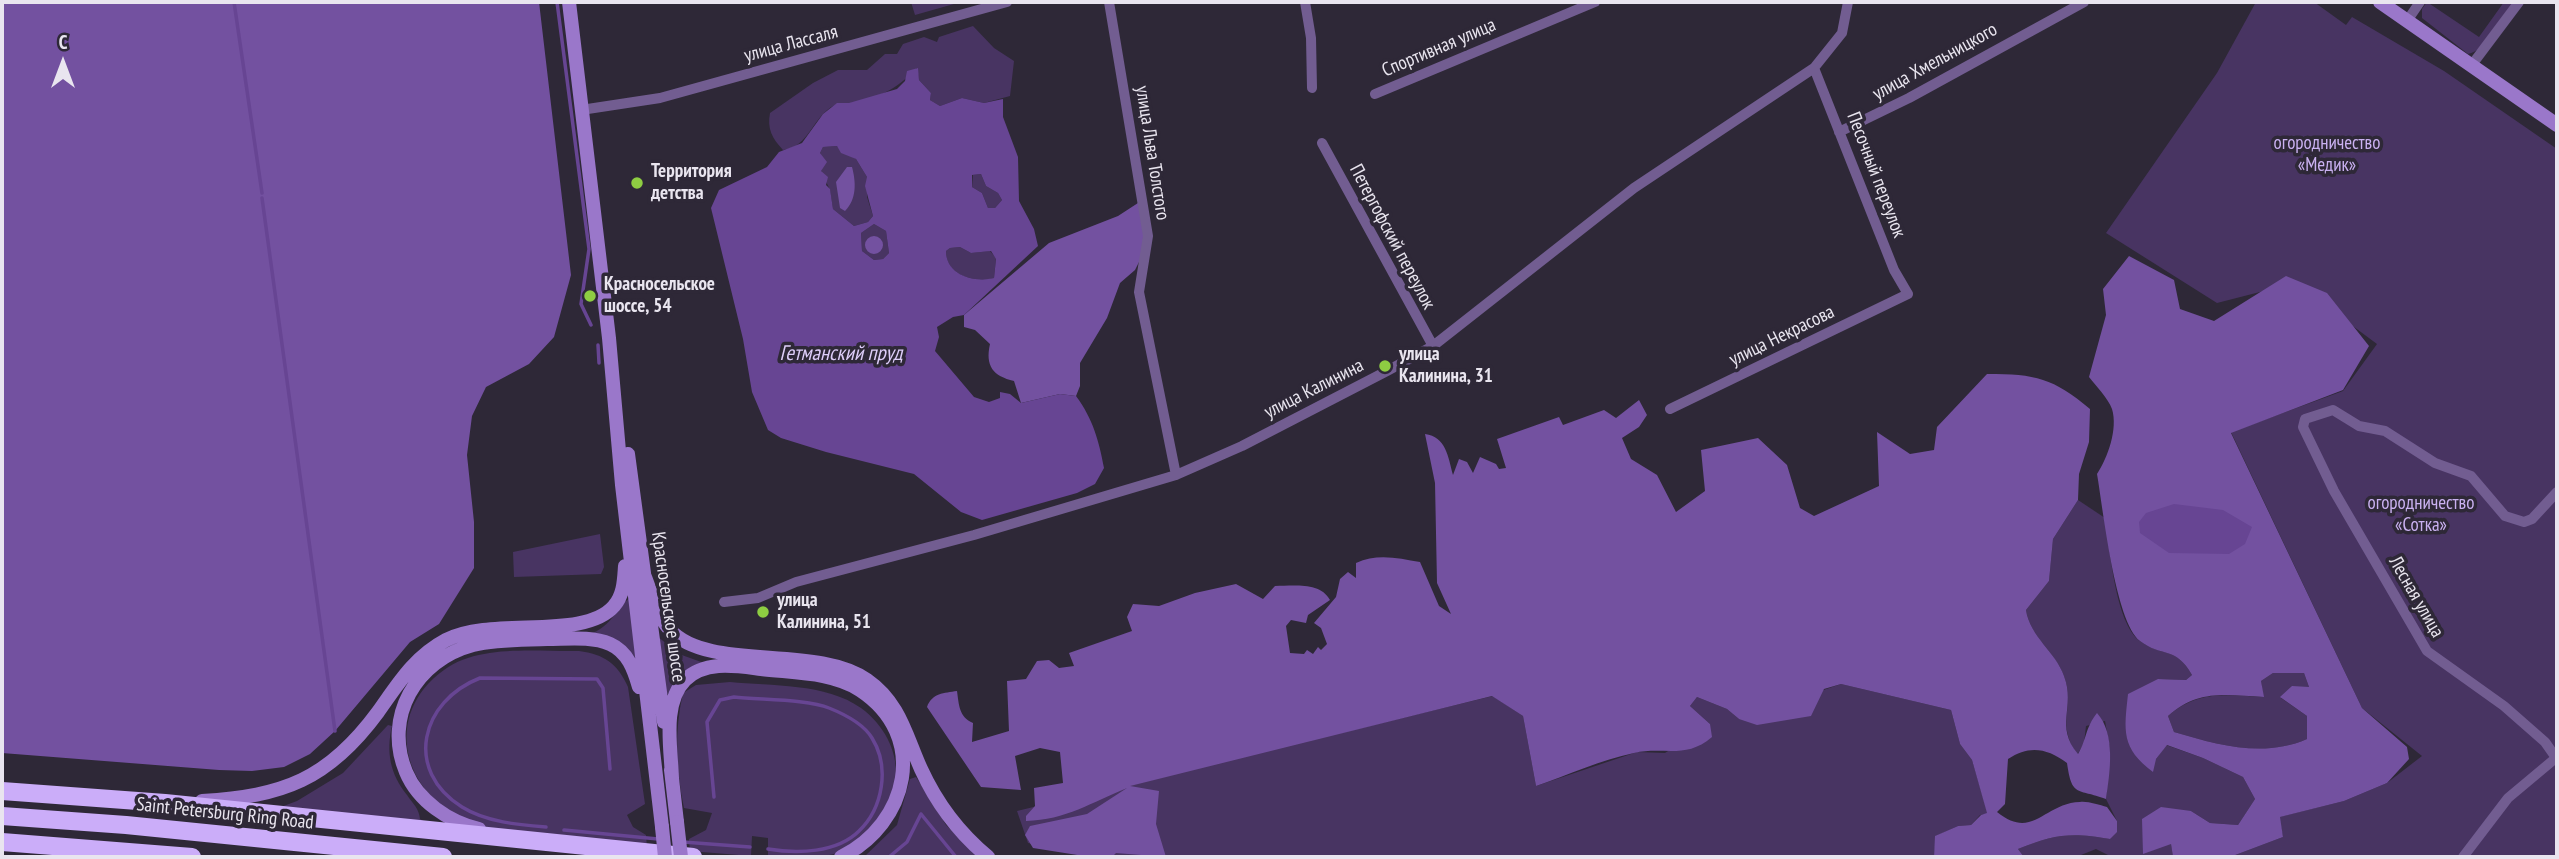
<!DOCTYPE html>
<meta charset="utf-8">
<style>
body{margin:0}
#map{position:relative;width:2559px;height:859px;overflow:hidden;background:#2e2837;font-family:"PT Sans Narrow",sans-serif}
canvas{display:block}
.frame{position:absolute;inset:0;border:4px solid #e9e5ef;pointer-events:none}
.north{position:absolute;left:28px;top:28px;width:70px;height:70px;-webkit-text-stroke:5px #2e2837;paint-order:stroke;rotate:0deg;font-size:19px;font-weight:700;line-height:28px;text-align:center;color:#e9e5ef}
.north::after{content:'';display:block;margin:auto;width:24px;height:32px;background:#e9e5ef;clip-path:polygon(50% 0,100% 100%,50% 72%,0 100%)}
</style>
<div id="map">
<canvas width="2559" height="859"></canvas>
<div class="frame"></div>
<div class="north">С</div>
</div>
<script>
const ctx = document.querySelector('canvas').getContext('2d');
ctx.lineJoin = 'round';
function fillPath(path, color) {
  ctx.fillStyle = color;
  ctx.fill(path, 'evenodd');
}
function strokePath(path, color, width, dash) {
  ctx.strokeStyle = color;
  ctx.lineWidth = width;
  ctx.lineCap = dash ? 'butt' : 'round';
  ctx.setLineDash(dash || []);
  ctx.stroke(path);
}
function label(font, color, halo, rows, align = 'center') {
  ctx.font = font + ' "PT Sans Narrow",sans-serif';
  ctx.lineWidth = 7;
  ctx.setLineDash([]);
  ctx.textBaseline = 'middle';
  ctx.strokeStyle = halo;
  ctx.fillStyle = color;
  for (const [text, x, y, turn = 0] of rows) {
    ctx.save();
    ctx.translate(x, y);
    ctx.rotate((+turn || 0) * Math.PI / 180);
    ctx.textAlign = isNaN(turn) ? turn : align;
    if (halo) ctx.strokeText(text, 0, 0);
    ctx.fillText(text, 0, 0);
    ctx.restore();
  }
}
fillPath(new Path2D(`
 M911,2H961L915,15Z
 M2256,2H2314L2346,25L2352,17L2444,71L2557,149V857H2230L2283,837L2279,817L2344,801L2387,783L2422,756L2362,708L2231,432L2343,391L2377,344L2295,283L2217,303L2106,233L2217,73Z
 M2427,2L2479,37L2504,2L2512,4C2502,18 2486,51 2468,54L2422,18V9Z
 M973,26L994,48L1014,61L1010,96L984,103L962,98L940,106L930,100L931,93L919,80L917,68C895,90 881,97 851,103C845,104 839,102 835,105C812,116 810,147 783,150C772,138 767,129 770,113L813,83L838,70H867L885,54H897L903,44L924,37L937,42L939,37Z
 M837,146L856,159L867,177V197L873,216L868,222L854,226L833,209L830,190L821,171L823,159L820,153L823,147Z
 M981,174L986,186L998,193L1002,200L995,208H988L982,193L972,187L973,175Z
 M874,224L886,231L889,253L883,259L874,260L862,251L861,233Z
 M960,247L971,253L990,251L996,258L994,278C975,283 946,276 946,251L950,248Z
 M2078,500L2105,518C2110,548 2115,623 2140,641C2163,658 2175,645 2192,675L2186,680L2158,679L2156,759L2166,745L2203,758L2243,777L2255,799L2238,825L2210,823L2191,811L2171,843L2173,857H2112L2096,849L2076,857H2024L2018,849C2054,834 2072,832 2110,839L2117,821L2106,799L2110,749L2105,721L2086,726L2084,743L2077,755C2055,720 2076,709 2064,676C2055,651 2030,637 2026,610L2049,581L2053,539Z
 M600,534L604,567L601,574L514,577L513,552Z
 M630,598L636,662L593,633C616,622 614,608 630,598Z
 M657,636L679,654L704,663L681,675L664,699Z
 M579,651C604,654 618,664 628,687L645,804L627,815L633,827L646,835L647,848C595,842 517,841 469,822C403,795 381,715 444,670C480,644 536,652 579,651Z
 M2273,673H2304L2309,687L2281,698L2307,716V739C2264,758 2218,745 2174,732L2168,716C2198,690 2226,695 2263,697L2261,681Z
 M730,682C771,686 826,683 861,708C908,743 908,805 860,838C853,843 845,850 838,853C816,859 791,857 768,857V838L752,836L751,856L690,851L689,839L706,830L712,813L684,808C676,769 674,732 683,693L696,685Z
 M1841,684L1951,710L1960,744L1972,760L1988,814L1980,815L1971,825L1958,826L1936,836L1934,857H1090L1028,843L1017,811L1493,696L1523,716L1536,786L1637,752L1665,753L1710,724L1690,706L1697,697L1727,709L1739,719Z
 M388,725L392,726C386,752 390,774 407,795C413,804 419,808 420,819L432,826L270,811L297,801L343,773Z
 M916,777L946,825L978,857H864L897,825L910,779Z`), '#483462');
fillPath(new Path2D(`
 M2,2H539L571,275L554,337L529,364L486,387L472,416L467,455L474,522V568L439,624L410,642L335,731L310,754L284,767L252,771L219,770L2,753Z
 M847,167H852C856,182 857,199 845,211L840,208L836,182Z
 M1138,203L1143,224V254L1135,270L1120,283L1107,318L1080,363V386L1076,396L1060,394L1021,403L1014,381C993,376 985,366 990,344L975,330L964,327V315L1049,243L1118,216Z
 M865 245a9 9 0 1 1 18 0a9 9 0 1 1-18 0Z
 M2129,256L2174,280L2180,309L2214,321L2286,276L2327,293L2369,346L2343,390L2231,433L2362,708L2407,747L2409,759L2387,783L2344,801L2280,817L2283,837L2230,857H2173L2171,844L2143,854L2142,819L2161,807L2191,811L2210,823L2238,825L2255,799L2243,777L2203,758L2167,745L2156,759L2153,772C2121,748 2124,731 2128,694L2158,679L2186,680L2192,675C2175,645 2162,658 2140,641C2115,622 2103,508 2097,474C2108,457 2118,429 2112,409C2108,398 2096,386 2089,377L2106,315L2103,289ZM2273,673H2304L2309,687L2292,686L2280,697L2307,716V739C2264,758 2218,745 2174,732L2168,716C2198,689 2226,695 2264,697L2261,681Z
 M1987,374C2036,374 2053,378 2090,409L2089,442L2079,474L2078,500L2053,539L2049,581L2026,610C2030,637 2056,652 2064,676C2076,708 2054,725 2078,754C2087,739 2085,728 2097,713C2116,734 2110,772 2106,799C2077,788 2072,798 2067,763C2047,748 2029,745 2008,759L2005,804L1997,812C2033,841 2044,803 2080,802C2088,801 2099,805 2107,807L2117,821V832L2110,839C2072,832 2054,834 2018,849L2024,857H1934L1935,836L1958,826L1971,825L1981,815L1987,813L1972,760L1960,744L1951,710L1841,684L1824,689L1811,716L1757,725L1739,719L1727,709L1697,697L1690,706L1710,724L1712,737C1685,760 1664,746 1634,753C1601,760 1568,775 1536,786L1523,716L1492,696L1130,786L1159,791L1156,824L1166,857L1116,853L1112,857H1090L1033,848L1025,835L1030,826L1087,814L1127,788C1092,802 1066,820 1026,821V816L1035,806L1034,788L1063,783L1060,752L1040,748L1015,756L1021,790L981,787L927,707C932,693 944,693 957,691C959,705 959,717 973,723L972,742L1009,731L1007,681L1026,679L1037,661L1049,660L1059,668L1074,666L1069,653L1132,631L1127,617L1133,604L1159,606L1195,593L1236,584L1263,599L1275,586C1294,586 1320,582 1330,600L1308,615L1306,623L1291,620L1286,626L1290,653L1304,654L1307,650L1313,654L1318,647L1321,650L1327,644L1321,628L1314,623L1336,597L1340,579L1348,572L1356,578V563C1377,553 1398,558 1420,562L1439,606L1451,614L1437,583L1435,483L1425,434C1446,437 1448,456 1453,475L1459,459L1467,462L1473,473L1480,457L1496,464L1499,469L1506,468L1497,439L1559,417L1563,425L1604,410L1616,418L1639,400L1647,415L1639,427L1622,438L1631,459L1657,475L1676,512L1705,491L1701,450L1758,438L1787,465L1800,508L1814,516L1879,486L1877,432L1910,454L1934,450L1937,427Z`), '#7351a0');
fillPath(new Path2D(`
 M918,68L919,80L931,93L930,100L940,106L962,98L984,103L1003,99V117L1018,157L1019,201L1034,229L1038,246L964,315L953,317L937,327L939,337L935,351L974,397L989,402L1000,398V392L1010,394L1021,403L1060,394L1076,396C1093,419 1099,441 1104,468L1095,484L1077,493L982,520L961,512L914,474L826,452L781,438L768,430L752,392L743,339L711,208L719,190L767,167L779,152L802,143L823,114L837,103H849L897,89L905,81L907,71ZM837,146L841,153L856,159L867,177L865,186L873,216L868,222L854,226L833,209L830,189L826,185L828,177L821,171L827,162L820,153L823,147ZM981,174L986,186L998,193L1002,200L995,208H988L982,193L972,187V175ZM874,224L886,231L889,253L883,259L874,260L862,251L861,233ZM960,247L971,253L991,251L996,259L994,278C974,283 946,275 946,251L950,248Z
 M2174,504L2223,510L2252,527L2245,544L2229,554L2169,553L2140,533L2139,522L2146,513Z`), '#674593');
strokePath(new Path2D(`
 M234,2L262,193
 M557,2L589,249L581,304L591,325
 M262,198L335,731
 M598,345L599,363
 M714,797L707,722L720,700L734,697C758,700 808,699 829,708C844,714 863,723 872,738C890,767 883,808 859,831C837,853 797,854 768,849
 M921,814L956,857
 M546,827C519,825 486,822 462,807C403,770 421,701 480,678L597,679L603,688L610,769
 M564,830L658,839
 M683,842L750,847
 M889,857L907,842L921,814`), '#674593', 3.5);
strokePath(new Path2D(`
 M1109,2L1148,236L1139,292L1176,475
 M1305,2L1311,38L1312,88
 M2407,21L2420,2
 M2471,66L2519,2
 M1375,94L1595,2
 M581,110L660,98L1007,2
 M1839,132L1909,98L2084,2
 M1322,143L1433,346
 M1670,409L1908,294L1894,270L1814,68
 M2557,492L2532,519L2524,522L2505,516L2471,476L2435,463L2385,431L2359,426L2333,410L2305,419L2303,427L2334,491L2427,651L2504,706L2545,742L2557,759
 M724,602L758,598L796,582L974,535L1176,475L1242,446L1387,371L1433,346L1634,188L1814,68L1842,33L1848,2
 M2463,857L2508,798L2557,757`), '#725d91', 10);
strokePath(new Path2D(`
 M569,2L609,338L622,485L662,827
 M2380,2L2557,125
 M628,454L664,722
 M645,577C652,595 657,616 670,630C708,672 816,644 867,680C900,703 906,736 921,769C937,804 959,833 988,857
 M671,770L677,822
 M672,778C671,748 662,703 685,680C705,660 737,666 761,669C794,673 832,672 860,690C930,736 908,824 841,857
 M202,801C283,796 328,780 378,712C398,684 414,657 446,640C493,616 584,641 614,606C624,595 624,579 625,566
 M479,829C449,822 418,801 406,772C383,717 416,660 473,645C497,639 523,640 547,639C568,639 591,636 610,644C628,652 634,670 639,687`), '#9a77ca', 14);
strokePath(new Path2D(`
 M2,791L165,803L693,857
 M2,816L126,825L443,857
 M2,842L192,857`), '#cbadf9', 18);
strokePath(new Path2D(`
 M677,822L681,857
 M662,827L665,857`), '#9a77ca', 14);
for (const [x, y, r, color] of [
 [637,183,7,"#8ecd42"],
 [590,296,7,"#8ecd42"],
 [1385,366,7,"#8ecd42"],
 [763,612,7,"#8ecd42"]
]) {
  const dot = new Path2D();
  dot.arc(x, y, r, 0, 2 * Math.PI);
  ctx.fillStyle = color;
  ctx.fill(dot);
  strokePath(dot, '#2e2837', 2.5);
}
label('19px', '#e9e5ef', '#2e2837', [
 ["улица Лассаля",791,44,-15],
 ["Спортивная улица",1439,48,-23],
 ["улица Хмельницкого",1935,62,-29],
 ["улица Льва Толстого",1152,153,81],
 ["Песочный переулок",1876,175,69],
 ["Петергофский переулок",1392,237,62],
 ["улица Некрасова",1782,336,-26],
 ["улица Калинина",1314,389,-27],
 ["Лесная улица",2416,597,60],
 ["Красносельское шоссе",668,607,82],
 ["Saint Petersburg Ring Road",225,814,6]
]);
label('19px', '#cab1f1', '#2e2837', [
 ["огородничество",2327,144],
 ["«Медик»",2327,166],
 ["огородничество",2421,504],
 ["«Сотка»",2421,526]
]);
label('bold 19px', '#e9e5ef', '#2e2837', [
 ["Территория",651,172],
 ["детства",651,194],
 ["Красносельское",604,285],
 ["шоссе, 54",604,307],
 ["улица",1399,355],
 ["Калинина, 31",1399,377],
 ["улица",777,601],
 ["Калинина, 51",777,623]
], 'left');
label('italic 21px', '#ddcdf9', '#2e2837', [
 ["Гетманский пруд",841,354]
]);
</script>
